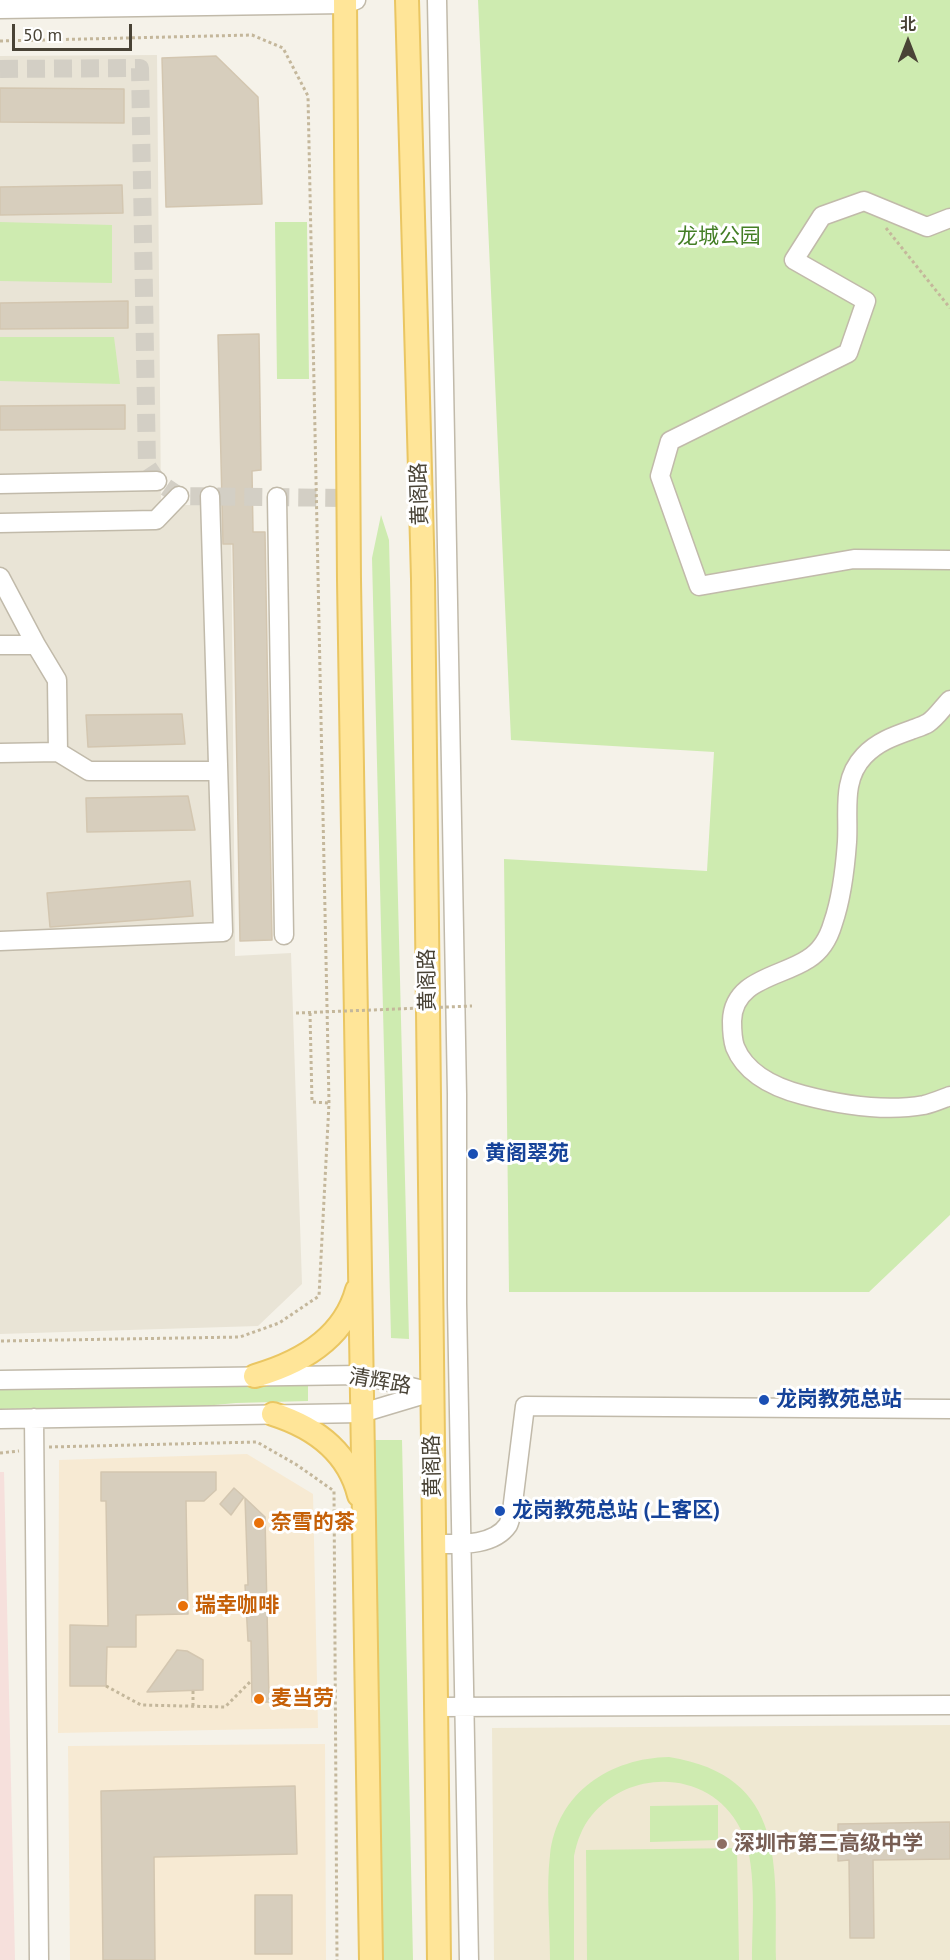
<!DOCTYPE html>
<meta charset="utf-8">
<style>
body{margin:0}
#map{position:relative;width:950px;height:1960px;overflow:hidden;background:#f5f2e9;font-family:"PT Sans","Noto Sans SC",sans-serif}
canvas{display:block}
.north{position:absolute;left:878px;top:12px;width:60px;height:60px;-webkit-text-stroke:4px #fff;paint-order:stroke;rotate:0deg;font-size:16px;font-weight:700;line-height:24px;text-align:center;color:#494336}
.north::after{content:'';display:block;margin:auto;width:21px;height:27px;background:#494336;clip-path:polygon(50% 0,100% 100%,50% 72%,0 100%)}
.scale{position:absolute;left:12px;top:24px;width:120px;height:27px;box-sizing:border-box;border:3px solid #494336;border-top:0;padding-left:8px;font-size:18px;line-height:21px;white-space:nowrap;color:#494336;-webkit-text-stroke:4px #fff;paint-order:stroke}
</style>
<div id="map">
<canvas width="950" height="1960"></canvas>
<div class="north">北</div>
<div class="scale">50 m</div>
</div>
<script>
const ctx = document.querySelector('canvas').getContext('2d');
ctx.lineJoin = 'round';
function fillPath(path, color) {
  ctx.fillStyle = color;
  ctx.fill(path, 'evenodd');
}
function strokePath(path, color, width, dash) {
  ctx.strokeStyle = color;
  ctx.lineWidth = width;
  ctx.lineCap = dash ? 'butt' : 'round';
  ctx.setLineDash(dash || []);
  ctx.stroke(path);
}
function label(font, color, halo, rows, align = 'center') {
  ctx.font = font + ' "PT Sans","Noto Sans SC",sans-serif';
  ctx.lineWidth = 6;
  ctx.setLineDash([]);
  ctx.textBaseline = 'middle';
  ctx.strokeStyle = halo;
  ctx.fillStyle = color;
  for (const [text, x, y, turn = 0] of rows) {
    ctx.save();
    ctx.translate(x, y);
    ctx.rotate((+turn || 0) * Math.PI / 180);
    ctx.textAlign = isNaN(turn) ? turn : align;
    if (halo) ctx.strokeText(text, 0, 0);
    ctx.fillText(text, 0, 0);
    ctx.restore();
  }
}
fillPath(new Path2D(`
 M157,55L161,505H231L235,956L291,953L302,1284L258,1326L0,1334V56Z`), '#e9e4d6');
fillPath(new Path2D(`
 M247,1454L313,1494L318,1728L58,1733L59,1460Z
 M325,1744L326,1960H70L68,1746Z`), '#f7ead3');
fillPath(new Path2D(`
 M950,1725V1960H494L492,1728Z`), '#efe8d2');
fillPath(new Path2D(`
 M0,1472H4L15,1960H0Z`), '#f6e0dc');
fillPath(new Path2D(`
 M478,0H950V1215L869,1292H509L504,859L707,871L714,752L511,740Z
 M0,222L112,225V283L0,281Z
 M275,222H307L309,379H277Z
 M0,337H114L120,384L0,381Z
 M381,515L389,540L409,1339L391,1338L372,558Z
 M308,1383V1401L236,1403L193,1407L0,1409V1389Z
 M371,1440H402L413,1960H382Z
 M669,1757C788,1776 775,1867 776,1960H752C752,1922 758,1861 740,1828C711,1771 632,1767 592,1815C582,1827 577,1841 574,1856V1960H550C550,1925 546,1889 550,1855C557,1792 611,1758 669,1757Z
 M718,1805V1840L650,1842V1806Z
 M737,1848L739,1960H587L586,1850Z`), '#ceebb0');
const building = new Path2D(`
 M216,56L258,97L262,204L166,207L162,58Z
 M0,88L124,89V123L0,122Z
 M122,185L123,213L0,215V187Z
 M128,301V328L0,329V303Z
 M259,334L261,470L252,471L253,532H265L272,940L240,941L233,544H223L218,335Z
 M125,405V429L0,430V406Z
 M182,714L185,744L88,747L86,715Z
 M188,796L195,830L87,832L86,798Z
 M190,881L193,916L50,927L47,893Z
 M101,1472H216V1490L204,1501H186L188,1614L136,1615V1647H107L106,1686H70V1625L108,1626L106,1501H101Z
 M234,1488L244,1497L231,1515L220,1504Z
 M245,1498L265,1517L269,1702H252L251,1641H248L245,1585H248Z
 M177,1650L187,1651L203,1660V1690L147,1692Z
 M295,1786L297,1854L154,1857L155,1960H103L101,1791Z
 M950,1822V1859L873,1860L874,1938H850L849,1860L838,1861V1824Z
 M255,1895H292V1954H255Z`);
fillPath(building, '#d7cebd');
strokePath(building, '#d3c6b0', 1.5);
strokePath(new Path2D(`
 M0,69L140,68L147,466L157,481L179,496L348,498`), '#d3cfc5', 18, [18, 9]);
const minor = new Path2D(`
 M437,0L457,1094V1303L469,1960
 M0,9L345,4L356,0
 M950,218L927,227L864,201L822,216L794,260L866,301L848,353L670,441L660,476L699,586L854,559L950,560
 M0,484L157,481
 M277,497L284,935
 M0,523L156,520L179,496
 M0,577L36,645H0
 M950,700C943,707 936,718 928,723C923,726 916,728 911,730C894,736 877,742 864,756C841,780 849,812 847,842C845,870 842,897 833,923C829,937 821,951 808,959C781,977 733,979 732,1021C732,1031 732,1038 735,1047C746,1074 776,1088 803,1095C841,1105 885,1112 924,1105C933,1103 942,1099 950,1096
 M58,752L89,771H218
 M0,753L58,752L57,680L36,645
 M0,941L223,932L210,496
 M0,1380L362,1375L431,1392
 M34,1418L39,1960
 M0,1419L362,1413L432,1392
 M434,1544C457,1544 493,1547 508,1525C510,1521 511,1515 512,1511L525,1406L950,1409
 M436,1707L950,1705`);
const major = new Path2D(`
 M345,0L349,580L371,1960
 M407,0L423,579L439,1960
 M255,1376C300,1363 344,1338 357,1290
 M273,1414C314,1427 348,1451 359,1495`);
strokePath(minor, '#c1baaa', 21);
strokePath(major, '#eac662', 26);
strokePath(new Path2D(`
 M0,41L252,35L283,48L308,96L329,1103L319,1296L279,1323L240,1337L0,1341
 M886,228L950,308
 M310,1013L312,1102L329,1103
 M49,1447L257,1442L297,1465L334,1491L337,1960
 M0,1453L19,1451
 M106,1686L141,1705L225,1707L251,1681
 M193,1691V1706`), '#c4b79b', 3, [3, 3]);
strokePath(minor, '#fff', 18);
strokePath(major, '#ffe598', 22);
strokePath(new Path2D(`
 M296,1013L472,1006`), '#c4b79b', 3, [3, 3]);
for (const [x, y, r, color] of [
 [473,1154,6,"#1a4fb4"],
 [764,1400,6,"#1a4fb4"],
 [500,1511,6,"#1a4fb4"],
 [259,1523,6,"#e8710a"],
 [183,1606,6,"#e8710a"],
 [259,1699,6,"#e8710a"],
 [722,1844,6,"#8d6e63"]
]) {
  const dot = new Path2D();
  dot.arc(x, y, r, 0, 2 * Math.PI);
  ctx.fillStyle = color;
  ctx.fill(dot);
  strokePath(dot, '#fff', 2);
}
label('21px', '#447f26', '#fff', [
 ["龙城公园",719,237]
]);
label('21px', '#494336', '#fff', [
 ["黄阁路",420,494,-92],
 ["黄阁路",428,980,-91],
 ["清辉路",380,1382,10],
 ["黄阁路",433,1466,-91]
]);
label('bold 21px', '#164399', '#fff', [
 ["黄阁翠苑",485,1154],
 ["龙岗教苑总站",776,1400],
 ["龙岗教苑总站 (上客区)",512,1511]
], 'left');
label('bold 21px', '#c56008', '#fff', [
 ["奈雪的茶",271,1523],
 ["瑞幸咖啡",195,1606],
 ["麦当劳",271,1699]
], 'left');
label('bold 21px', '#785e54', '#fff', [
 ["深圳市第三高级中学",734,1844]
], 'left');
</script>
